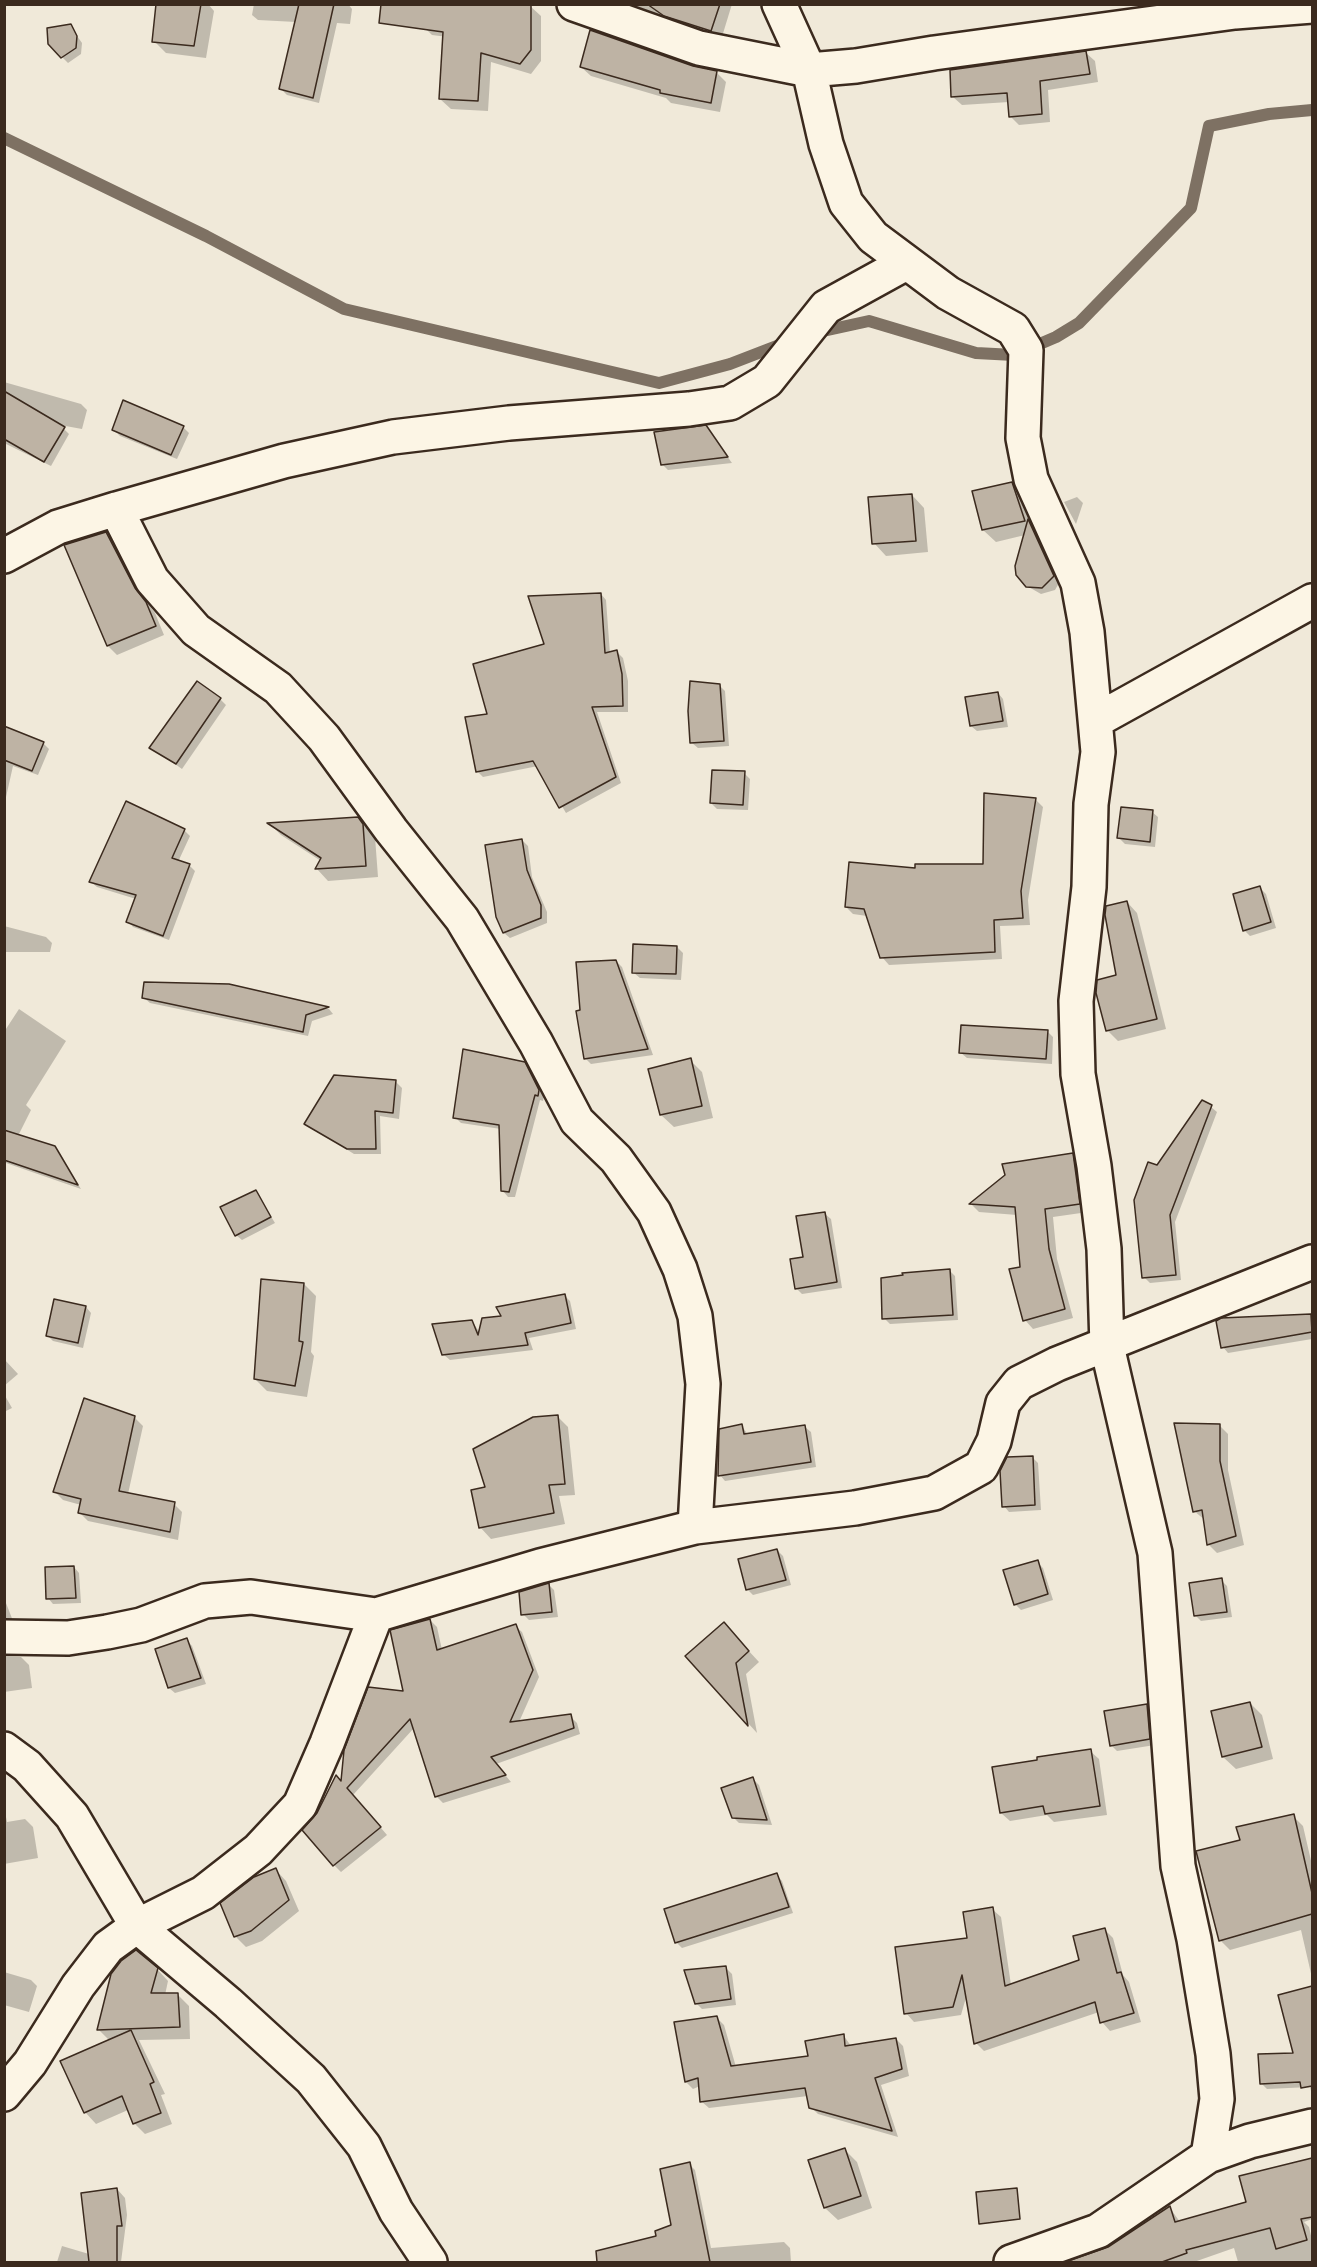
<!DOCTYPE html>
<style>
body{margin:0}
#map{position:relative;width:1317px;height:2267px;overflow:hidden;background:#f0e9d9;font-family:Dekko,sans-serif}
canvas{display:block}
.frame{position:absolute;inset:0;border:6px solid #3b2a1e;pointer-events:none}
</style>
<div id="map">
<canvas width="1317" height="2267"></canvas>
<div class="frame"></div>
</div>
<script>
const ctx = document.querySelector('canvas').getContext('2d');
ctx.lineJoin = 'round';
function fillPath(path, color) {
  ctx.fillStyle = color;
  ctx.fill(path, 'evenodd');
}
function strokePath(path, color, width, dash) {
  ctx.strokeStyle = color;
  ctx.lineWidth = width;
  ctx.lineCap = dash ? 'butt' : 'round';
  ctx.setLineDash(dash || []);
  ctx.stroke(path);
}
fillPath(new Path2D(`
 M157,4H208L214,11L206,58L166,53L154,41Z
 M254,4H348L352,9L350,24L337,23L319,103L287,95L281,89L296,22L258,20L252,15Z
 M430,4L463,39L432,35L426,29Z
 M626,4H732L721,40L633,10Z
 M503,5L530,6L541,16V61L531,74L491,62L488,111L451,109L440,99Z
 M70,26L82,43L81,54L68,63L49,44Z
 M1086,53L1095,61L1098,82L1048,90L1050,122L1019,125L1010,116L1009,102L962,105L953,97Z
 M581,67H692L716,72L726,82L720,112L671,103L666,98L591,76Z
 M4,382L81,404L87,410L82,429L60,425L69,434L51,466L4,443Z
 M183,427L189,433L177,459L120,436L114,430Z
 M706,427L732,463L668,470L662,464Z
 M1012,483L1024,496L1034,527L1059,583L1055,590L1041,594L1027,586L1025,535L996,542L983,530Z
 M912,495L924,508L928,552L886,556L874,543Z
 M1077,497L1083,503L1076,524L1064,502Z
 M106,533L115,543L144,599L155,613L164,635L117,655L108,646Z
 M601,594L606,600L610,654L617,652L623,658L628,681V712H597L621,783L566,813L538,766L483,777L477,771L489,716L546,645Z
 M719,685L725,691L729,746L698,748L692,743Z
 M998,693L1003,699L1008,727L977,731L971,726Z
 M220,699L226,705L182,769L151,747Z
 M4,728L43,743L49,749L38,775L13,766L4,806Z
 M744,773L750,779L748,810L717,809L711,803Z
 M1036,800L1043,807L1028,900L1030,925L1000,926L1002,959L889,965L882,957L867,916L853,914L846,907L917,870L984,866Z
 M1152,812L1158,817L1155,847L1125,844L1119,838Z
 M358,819L375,837L378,877L328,881L317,869L321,861L281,835L271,825Z
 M184,830L190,836L178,862L189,865L195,871L169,940L133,927L128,921L136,899L97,887L91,882Z
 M522,840L528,846L532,877L547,912V923L510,938L504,933L498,917Z
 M1260,888L1266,894L1276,928L1250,936L1244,930Z
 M1127,902L1137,913L1166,1029L1118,1041L1108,1031L1118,976Z
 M4,926L46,937L52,943L50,952H4Z
 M677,947L683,953L681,980L640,978L634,973Z
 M616,961L622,967L653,1055L591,1064L585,1058L582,1011Z
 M228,986L329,1009L333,1014L312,1021L308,1036L150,1003L144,998Z
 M19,1009L66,1041L26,1105L31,1110L18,1136L54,1147L81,1189L6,1163L4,1167V1032Z
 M1047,1031L1053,1037L1052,1064L967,1058L961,1053Z
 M690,1060L702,1072L713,1118L674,1127L661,1115L650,1070Z
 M524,1063L544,1096L543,1101L540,1100L515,1197H508L503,1191L501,1129L461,1123L455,1117Z
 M396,1082L402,1088L399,1119L380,1116L381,1154H354L306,1124Z
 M1211,1107L1217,1112L1175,1222L1181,1280L1150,1283L1144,1277L1157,1167Z
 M1072,1154L1081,1163L1088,1212L1053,1217L1057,1259L1073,1318L1033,1329L1025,1320L1017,1215L979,1212L971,1204Z
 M256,1192L275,1223L242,1240L236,1235Z
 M825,1214L831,1219L842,1288L802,1294L796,1288L805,1258Z
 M950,1271L955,1276L958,1320L890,1324L884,1318Z
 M304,1284L316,1296L311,1352L314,1356L307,1397L267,1391L255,1379Z
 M564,1295L570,1301L576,1329L529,1338L533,1350L450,1360L444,1355L472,1321L480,1333L503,1318Z
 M86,1307L91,1313L83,1348L53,1341L47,1335Z
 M1311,1315L1312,1339L1228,1353L1223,1347Z
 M4,1359L18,1374L4,1386Z
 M4,1394L12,1408L4,1412Z
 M557,1416L568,1427L575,1495L559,1496L565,1524L491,1539L480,1527L487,1488Z
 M134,1417L143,1426L128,1494L174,1504L182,1512L178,1540L88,1521L79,1512L81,1505L63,1500L55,1492Z
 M742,1426L748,1435L805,1427L811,1432L816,1467L725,1481L720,1475Z
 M1220,1426L1228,1434V1470L1244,1545L1217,1553L1209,1545L1205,1520L1194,1511Z
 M1032,1457L1038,1463L1041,1510L1009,1512L1004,1506Z
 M777,1550L783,1556L791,1585L753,1595L748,1590Z
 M1037,1562L1043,1568L1053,1600L1021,1610L1015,1604Z
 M74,1567L79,1573L81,1603L53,1604L48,1598Z
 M1221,1580L1227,1586L1232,1617L1201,1621L1195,1615Z
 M549,1585L554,1590L558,1617L529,1620L523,1614Z
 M4,1598L15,1626L4,1627Z
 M430,1620L437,1627L442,1650L515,1626L522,1632L539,1677L519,1722L570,1716L577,1723L580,1734L496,1764L511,1782L443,1803L436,1796L414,1728L353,1795L387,1835L341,1872L334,1865L342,1783L405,1692Z
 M734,1635L759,1662L746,1674L757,1733L687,1656Z
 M187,1640L192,1646L206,1684L175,1693L169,1688L157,1650Z
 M4,1656L21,1657L29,1665L32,1688L4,1692Z
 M1250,1703L1262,1715L1273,1759L1236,1769L1223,1757Z
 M1146,1705L1152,1711L1155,1745L1117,1751L1111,1745Z
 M1090,1751L1099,1759L1107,1815L1054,1822L1047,1815L1010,1821L1001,1813Z
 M753,1779L759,1785L772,1825L739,1823L733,1817Z
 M4,1807L7,1822L25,1819L33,1827L38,1858L4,1864Z
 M1293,1816L1303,1826L1312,1865V1978L1301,1930L1230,1950L1220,1940L1242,1841Z
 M276,1870L286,1881L299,1911L262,1941L246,1947L236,1937L222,1904Z
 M777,1875L782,1881L793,1913L682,1948L676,1942Z
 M992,1909L1001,1917L1011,1985L1081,1961L1105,1930L1113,1938L1123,1975L1129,1982L1141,2022L1110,2031L1102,2022L1099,2012L984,2051L976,2043L967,1994L961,2015L914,2022L906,2013Z
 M726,1968L732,1974L736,2005L702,2009L696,2003Z
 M157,1969L168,1981L165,1995H178L189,2006L190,2039L139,2040L165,2094L161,2095L172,2124L145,2134L134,2123L128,2110L96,2124L85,2112L110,2041L98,2029Z
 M4,1972L31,1980L37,1986L29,2012L4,2005Z
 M1312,1988V2095L1310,2087L1267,2089L1261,2083L1295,2054Z
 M717,2018L724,2025L736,2067L809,2057L844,2036L851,2046L896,2039L903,2046L909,2076L881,2085L898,2137L818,2114L811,2107L808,2096L709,2108L701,2101L700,2086L693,2089L686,2082L676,2024Z
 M844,2149L857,2162L872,2208L838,2220L825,2208Z
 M689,2164L695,2170L711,2248L784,2242L790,2248L791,2262H617L613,2248L658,2237L673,2226Z
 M117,2189L125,2198L127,2215L121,2262H57L62,2246L89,2254Z
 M1308,2198L1312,2219L1304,2222L1309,2227L1312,2240V2262H1238L1234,2248L1194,2262H1070L1109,2248L1170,2208L1180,2222Z`), '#0003');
strokePath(new Path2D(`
 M4,138L206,236L344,309L659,383L730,364L787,342
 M814,333L869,321L976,353L1014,355L1056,337L1079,323L1191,208L1209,126L1269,114L1312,110`), '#7e7163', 12);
const building = new Path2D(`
 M156,4H201L194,46L152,42Z
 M299,4H334L313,98L279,89Z
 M381,4H531V50L520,64L481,53L478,101L439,99L443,32L379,23Z
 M647,4H720L711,31L664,16Z
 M71,24L77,36L76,48L61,58L48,44L47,28Z
 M590,30L693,66L717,71L711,103L660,93V90L580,67Z
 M1086,51L1090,74L1040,81L1042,114L1009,117L1007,93L951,97L950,70Z
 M4,391L65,427L44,462L4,439Z
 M123,400L184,426L171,455L112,430Z
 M706,425L728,457L661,465L654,432Z
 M1012,482L1025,521L982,530L972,491Z
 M912,494L916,541L872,544L868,497Z
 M1028,519L1054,576L1042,588L1026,587L1016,575L1015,566Z
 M106,532L135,588L146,602L156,626L107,646L64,545Z
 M601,593L605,653L617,650L622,674L623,706L592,707L616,777L559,808L533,761L476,772L465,717L487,714L473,664L544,644L528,596Z
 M197,681L221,698L176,764L149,748Z
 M690,681L720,684L724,741L690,743L688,711Z
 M998,692L1003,721L970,726L965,697Z
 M4,726L44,742L32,771L4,760Z
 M712,770L745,771L743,805L710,803Z
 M984,793L1036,798L1021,891L1023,918L994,920L995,952L880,958L864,909L845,907L849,862L915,868V864H983Z
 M126,801L185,829L172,858L190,864L163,936L126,922L136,895L89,882Z
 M1121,807L1153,810L1150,842L1117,838Z
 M358,817L363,824L366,866L315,869L321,858L267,823Z
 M522,839L527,870L541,905V918L503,933L496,917L485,845Z
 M1260,886L1271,922L1243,931L1233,894Z
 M1127,901L1157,1019L1106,1031L1096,993L1097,980L1116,975L1105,915L1106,906Z
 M633,944L677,946L676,974L632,973Z
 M616,960L648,1049L584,1059L576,1011L580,1010L576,962Z
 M144,982L229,984L329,1007L306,1015L303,1032L142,998Z
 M961,1025L1048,1030L1046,1059L959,1053Z
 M463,1049L525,1062L539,1090L538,1096L535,1095L509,1192L501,1191L499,1125L453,1118Z
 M691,1058L702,1106L660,1115L648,1069Z
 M334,1075L396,1080L393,1113L375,1111L376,1149H347L304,1124Z
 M1202,1100L1212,1105L1170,1215L1176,1275L1142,1278L1134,1200L1148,1162L1157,1165Z
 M4,1130L55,1146L78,1185L4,1160Z
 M1073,1153L1080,1204L1045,1209L1049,1249L1065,1309L1023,1321L1009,1269L1020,1267L1015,1207L969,1204L1005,1175L1002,1164Z
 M256,1190L271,1217L235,1236L220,1207Z
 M825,1212L837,1282L795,1289L790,1259L803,1257L796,1216Z
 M950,1269L953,1315L882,1319L881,1278L903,1275L902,1273Z
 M261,1279L304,1283L299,1341L303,1342L295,1386L254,1379Z
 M565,1294L571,1323L525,1333L528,1345L442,1355L432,1324L472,1320L478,1335L482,1318L501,1316L496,1307Z
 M54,1299L86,1306L78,1343L46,1336Z
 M1311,1314L1312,1332L1221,1348L1216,1321L1221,1318Z
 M84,1398L135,1416L119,1491L175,1502L170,1532L78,1513L81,1499L53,1492Z
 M558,1415L565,1484L549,1485L554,1513L479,1528L471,1490L485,1487L473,1449L533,1417Z
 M1174,1423L1220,1424V1461L1236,1536L1207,1545L1202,1510L1193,1512Z
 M742,1424L744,1434L805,1425L811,1462L718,1476L719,1429Z
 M1033,1456L1035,1505L1002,1507L1000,1471L1007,1457Z
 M777,1549L786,1580L746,1590L738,1559Z
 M1038,1560L1048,1594L1014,1605L1003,1570Z
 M74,1566L76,1598L46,1599L45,1567Z
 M1222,1578L1227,1612L1194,1616L1189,1583Z
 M549,1583L552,1612L521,1615L519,1592Z
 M430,1619L437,1650L516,1624L533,1670L510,1722L571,1714L574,1728L491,1757L506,1775L435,1797L410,1719L347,1788L381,1827L333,1866L302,1830L317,1813L336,1775L341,1781L344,1750L368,1687L403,1691L390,1630Z
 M724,1622L749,1651L736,1663L748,1726L685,1656Z
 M187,1638L201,1678L168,1688L155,1649Z
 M1250,1702L1262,1747L1222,1757L1211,1711Z
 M1147,1704L1150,1739L1110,1746L1104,1711Z
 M1091,1749L1100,1806L1045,1814L1043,1806L1000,1813L992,1767L1037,1760V1757Z
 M753,1777L767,1820L732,1818L721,1788Z
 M1294,1814L1312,1893V1914L1219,1941L1196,1851L1240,1840L1236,1827Z
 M276,1868L289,1900L251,1931L234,1937L220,1903L254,1877Z
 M777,1873L789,1907L675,1943L664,1909Z
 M993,1907L1005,1986L1079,1960L1073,1936L1105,1928L1117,1973L1121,1972L1134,2013L1100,2023L1095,2002L974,2044L962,1975L953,2007L904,2014L895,1947L967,1938L963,1912Z
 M136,1950L158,1968L151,1993H178L180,2027L97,2030L111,1974L121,1961Z
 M726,1966L731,1999L695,2004L684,1970Z
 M1312,1986V2086L1301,2088L1300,2082L1260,2084L1258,2054L1293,2053L1278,1995Z
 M717,2016L731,2066L808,2056L805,2041L844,2034L845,2046L896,2038L902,2069L875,2078L892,2131L809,2108L805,2088L700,2102L698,2078L685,2082L674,2022Z
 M131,2030L154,2082L150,2084L161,2113L133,2124L122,2096L84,2113L60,2061Z
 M845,2148L861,2196L824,2208L808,2160Z
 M1312,2158V2217L1301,2219L1307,2240L1276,2249L1270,2228L1186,2250L1187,2253L1162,2262H1065L1108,2247L1170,2206L1175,2222L1246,2202L1239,2176Z
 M690,2162L710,2262H597L596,2251L656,2236L655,2231L671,2225L660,2169Z
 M117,2188L122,2226H117V2262H89L81,2193Z
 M1017,2188L1020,2219L979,2224L976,2192Z`);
fillPath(building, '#beb3a4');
strokePath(building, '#3b2a1e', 1.5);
const minor = new Path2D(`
 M574,4L699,48L809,70L856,66L934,53L1235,12L1312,6
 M779,4L809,70L826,144L846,203L873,237L948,293L1013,329L1026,350L1023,438L1031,479L1078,583L1087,632L1098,752L1091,804L1089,887L1076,1001L1078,1074L1094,1166L1104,1249L1107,1346L1155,1553L1178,1866L1194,1939L1213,2054L1217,2099L1208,2156L1098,2231L1011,2262
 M116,509L152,580L196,630L278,688L324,738L391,830L462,919L536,1043L577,1121L616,1159L654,1212L680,1269L695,1316L703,1384L695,1527
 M4,556L58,527L116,509L284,461L393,437L509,423L689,409L730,403L767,381L826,307L906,263
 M1097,720L1312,601
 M4,1637L68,1638L107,1632L141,1625L205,1601L251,1597L376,1615L540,1566L695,1527L855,1508L934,1493L981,1467L994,1441L1003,1403L1019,1383L1057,1364L1312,1262
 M4,1749L27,1766L72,1816L137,1926L228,2003L311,2079L364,2146L396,2211L430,2262
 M4,2094L30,2063L78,1986L108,1947L137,1926L203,1893L258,1850L300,1805L327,1743L376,1615
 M1208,2156L1250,2141L1312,2126`);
strokePath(minor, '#3b2a1e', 38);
strokePath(minor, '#fcf5e5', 33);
</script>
